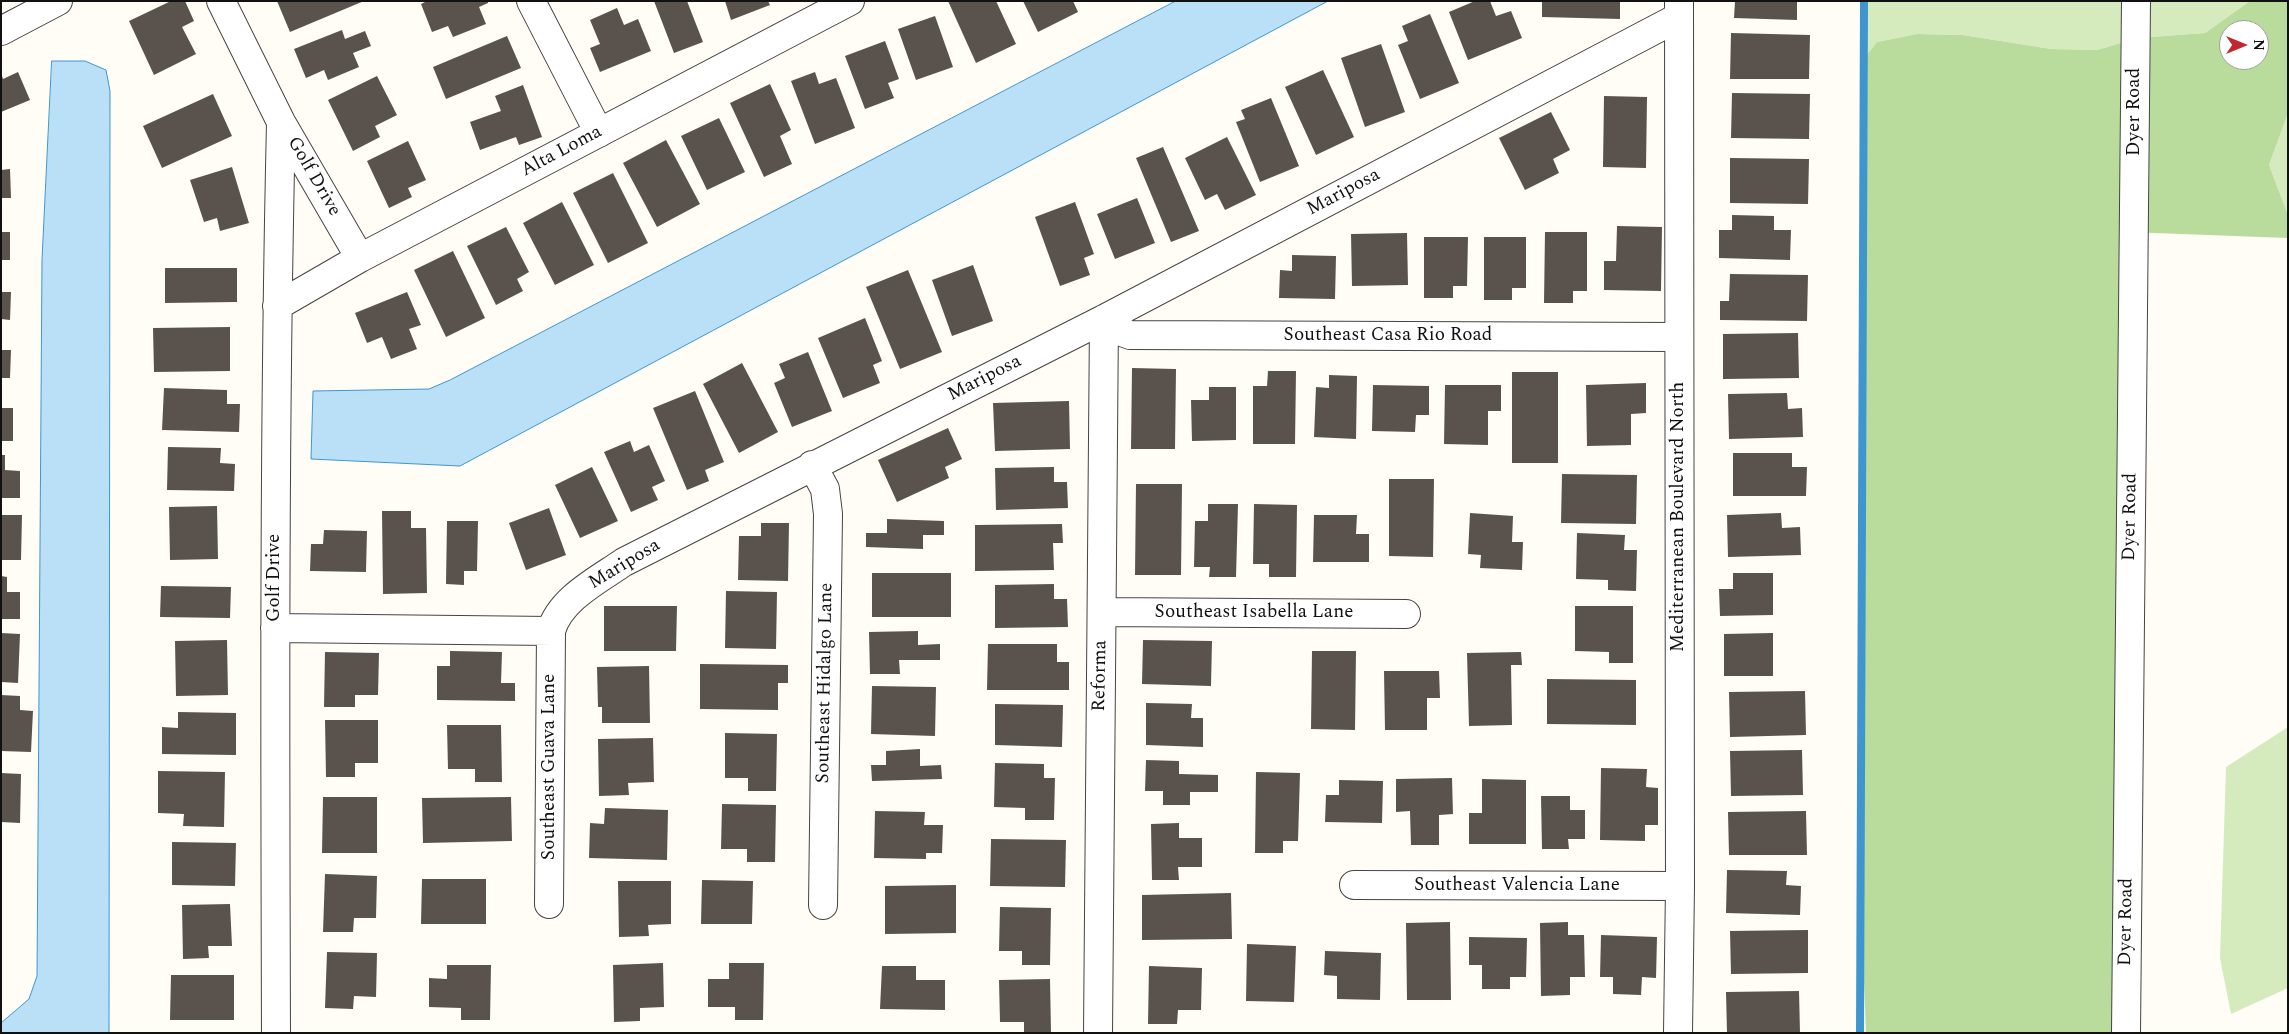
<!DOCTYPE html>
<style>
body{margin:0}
#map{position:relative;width:2289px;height:1034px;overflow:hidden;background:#fffdf5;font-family:Spectral,serif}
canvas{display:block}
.frame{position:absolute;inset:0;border:2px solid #111;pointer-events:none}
.north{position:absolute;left:2219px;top:20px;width:50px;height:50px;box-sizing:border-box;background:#fff;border:1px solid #a0a0a0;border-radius:50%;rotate:90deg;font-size:14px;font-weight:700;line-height:20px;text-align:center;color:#111}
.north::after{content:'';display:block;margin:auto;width:18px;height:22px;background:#c4262e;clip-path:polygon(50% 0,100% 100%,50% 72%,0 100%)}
</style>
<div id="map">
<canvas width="2289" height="1034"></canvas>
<div class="frame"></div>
<div class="north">N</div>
</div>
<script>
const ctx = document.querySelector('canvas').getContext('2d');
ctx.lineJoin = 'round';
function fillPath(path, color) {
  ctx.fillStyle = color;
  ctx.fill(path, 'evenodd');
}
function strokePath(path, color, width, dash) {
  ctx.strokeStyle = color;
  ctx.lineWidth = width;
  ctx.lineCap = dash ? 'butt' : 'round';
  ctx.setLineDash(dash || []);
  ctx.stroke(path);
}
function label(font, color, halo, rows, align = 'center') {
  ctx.font = font + ' Spectral,serif';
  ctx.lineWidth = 5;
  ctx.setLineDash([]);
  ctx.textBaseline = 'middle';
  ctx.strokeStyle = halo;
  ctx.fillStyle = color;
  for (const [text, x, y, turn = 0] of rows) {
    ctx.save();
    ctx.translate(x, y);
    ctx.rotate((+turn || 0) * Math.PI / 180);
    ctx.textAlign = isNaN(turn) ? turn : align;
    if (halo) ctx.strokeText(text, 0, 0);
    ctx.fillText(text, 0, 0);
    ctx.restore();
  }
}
fillPath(new Path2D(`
 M1865,1H2250L2205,33L2138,38L2097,50L2051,49L1963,35L1917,34L1877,42L1865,57Z
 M2288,113V215L2269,165Z
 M2288,727V988L2231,1014L2220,958L2226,767Z`), '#d5ebbd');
fillPath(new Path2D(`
 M2250,1H2288V113L2269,165L2288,215V238L2128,232L2131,1033H1866L1861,904L1865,57L1877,42L1917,34L1963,35L2051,49L2097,50L2138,38L2205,33ZM2229,30H2259V60H2229Z`), '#b9dc9c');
const water = new Path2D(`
 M1176,1H1328L460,466L311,459L313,391L429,389L450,380Z
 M52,61H85L106,70L110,91L109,1033H1V1023L29,999L37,976L42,260Z`);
fillPath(water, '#b9e0f7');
strokePath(water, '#3f96cf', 1);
strokePath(new Path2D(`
 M1860,1033L1864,1`), '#3f96cf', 8);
fillPath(new Path2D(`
 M171,1H185L194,21L182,27L196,54L154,75L129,21Z
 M277,1H364L290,32Z
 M427,1H488V3L479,7L486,24L453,37L448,26L432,32L421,4Z
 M654,1H687L703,42L674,53Z
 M725,1H768L770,5L731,20Z
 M948,1H996L1016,44L976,63Z
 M1023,1H1073L1078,12L1038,32Z
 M1475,1H1490L1496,16L1511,11L1522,38L1468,60L1449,12Z
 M1542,1H1620V19L1542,17Z
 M1735,1H1797V20L1734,18Z
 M617,8L624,25L638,19L651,51L600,72L590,48L600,44L590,20Z
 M1430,14L1459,83L1420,99L1398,45L1408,41L1402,26Z
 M935,16L953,67L916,80L898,29Z
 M342,30L345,39L365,31L371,46L353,53L359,67L328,80L324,70L306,78L294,49Z
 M1731,33L1810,35L1809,79H1730Z
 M507,36L521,68L446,99L433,67Z
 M885,41L899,79L888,83L894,98L865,109L845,56Z
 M1381,44L1405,112L1365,127L1341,58Z
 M1323,70L1354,137L1316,155L1285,87Z
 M18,72L30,100L1,112V73L3,79Z
 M815,72L819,84L836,78L855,128L815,144L791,81Z
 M377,76L397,115L375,126L380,137L353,151L328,100Z
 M770,84L791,130L780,136L792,164L764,177L730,103Z
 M523,85L542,137L519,145L516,137L480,150L470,122L501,111L495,96Z
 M1732,93L1810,94L1809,139L1731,138Z
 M213,94L232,136L162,168L143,126Z
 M1604,96L1647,97L1646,168L1603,167Z
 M1271,98L1299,166L1260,182L1236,122L1245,119L1241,110Z
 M1551,112L1570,150L1553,159L1559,173L1525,190L1499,138Z
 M719,118L745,172L707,190L681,136Z
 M1227,137L1256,195L1225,210L1217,194L1205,200L1185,158Z
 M666,140L700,204L657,227L623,163Z
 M408,141L426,180L408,188L412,197L389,208L367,161Z
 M1163,147L1199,231L1171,242L1136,158Z
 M1730,158L1809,159L1808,204L1730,203Z
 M232,167L249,223L220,231L217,218L204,222L190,180Z
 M10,169L11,198H1V170Z
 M613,173L648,243L608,263L573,193Z
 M1137,198L1155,243L1115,259L1097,214Z
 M562,202L594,265L555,285L523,223Z
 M1075,202L1094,254L1084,258L1090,275L1060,286L1035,217Z
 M1732,215L1774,216V230H1791L1790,260L1719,258V230H1732Z
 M1617,226L1662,227L1661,291L1604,290V261H1616Z
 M506,227L529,272L517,279L523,291L496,305L467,246Z
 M1,232H10V260H1Z
 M1545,232H1587V291H1573V303H1544Z
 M1407,233L1408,285L1352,286L1351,234Z
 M1424,237H1468L1467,286H1453V298H1424Z
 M1484,237H1526V288H1512V300H1484Z
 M453,251L485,318L446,337L414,270Z
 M1292,255L1336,256L1335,299L1279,298L1280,270L1292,271Z
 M973,265L993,321L952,336L932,280Z
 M165,268H237V302L165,303Z
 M908,270L942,352L900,369L866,287Z
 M1730,274L1808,275L1807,321L1720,320V301H1729Z
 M1,292H11L10,320L1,319Z
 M407,292L421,325L409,329L417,349L391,359L382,337L367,343L355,313Z
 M865,318L882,361L873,365L880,383L843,398L818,338Z
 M230,327V371L154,372L153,328Z
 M1798,333L1799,378L1723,379V334Z
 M1,350H11L10,378H1Z
 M808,352L832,411L792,427L774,383L785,378L779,364Z
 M742,363L778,432L739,453L703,384Z
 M1132,368L1176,369L1175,449H1131Z
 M1268,371H1296L1295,444H1253V386H1267Z
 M1512,372H1558V463H1512Z
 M1329,375L1357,376L1356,439L1314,437L1316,387L1329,388Z
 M1646,383V413L1631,414V445L1587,446L1586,385Z
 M1373,385L1429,386V415H1416L1415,432L1372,431Z
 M1445,385H1501V411H1488V445L1444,444Z
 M1209,387H1236V440L1192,441L1191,400H1209Z
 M164,388L227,390V404H240L239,432L162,430Z
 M695,391L724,462L705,470L709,481L687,490L653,408Z
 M1787,393L1788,409L1802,408L1803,437L1729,439L1728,394Z
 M1069,401L1070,449L995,451L993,403Z
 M1,408H13V441H1Z
 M948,428L962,459L945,467L949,478L897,502L878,460Z
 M630,441L634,452L649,445L665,481L652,487L658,500L631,512L604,452Z
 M168,447L221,448L220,463L235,464L234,491L167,490Z
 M1733,453H1792V467H1807L1806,496H1733Z
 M1,455H5V470L20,471V498H1Z
 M592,467L618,521L580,538L555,485Z
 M1054,467V482H1067L1068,508L996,510L995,468Z
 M1562,474L1637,475L1636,524L1561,523Z
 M1389,479H1434L1433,557L1389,556Z
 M1136,484H1182L1181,575H1135Z
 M1208,504H1238L1236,577H1209L1210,567H1194L1195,521H1208Z
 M1254,504L1297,505L1296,577H1269V564H1253Z
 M217,506L218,559L170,560L169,507Z
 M549,508L566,555L526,570L509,523Z
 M382,511H411V528H426L427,593L383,594Z
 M1470,513L1513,516L1512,542H1523L1522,570L1480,568L1481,555L1468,554Z
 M1781,513L1782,528L1800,527L1801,555L1728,557L1727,515Z
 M1,515H22L21,560H1Z
 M1314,515H1357L1356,534H1369V562H1313Z
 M887,519L944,521V535H923V549L866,547V533H887Z
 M447,521H478L477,571H464V585L446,584Z
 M761,523H789L788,581L738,580L739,536H761Z
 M1062,524L1063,543H1053L1054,570L975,571V525Z
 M324,530L367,531L366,572L310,571L311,544H323Z
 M1577,533L1625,535L1624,550H1637L1636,591L1608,590V580L1576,579Z
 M872,573H951V617H872Z
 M1733,573H1773V615L1720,616L1719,589H1733Z
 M1,576L7,577V592H20V619H1Z
 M1054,584V599H1067L1068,627L995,628V585Z
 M161,586L231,587L230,618L160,617Z
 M726,591L777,592L776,649L725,648Z
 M604,606H677L676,651H604Z
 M1575,606H1633V663H1609V652L1575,651Z
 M918,631V645L940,644V660H899L900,674H870L869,632Z
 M1,633L20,634L18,683L1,682Z
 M1773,633V676H1724V634Z
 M227,640L228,695L176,696L175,641Z
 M1143,640L1212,641L1211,686L1142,684Z
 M988,644H1057V662H1069V690H987Z
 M450,651L502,652L501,683H515V701L437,700V666H450Z
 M1312,651H1356L1355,730L1311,729Z
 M325,652L379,653L378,695H355V707H324Z
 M1521,652L1522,665H1511L1512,725L1469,726L1467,653Z
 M700,664L788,665V683H778V710L700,709Z
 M649,666L650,723H602V707H598L597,667Z
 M1384,671H1439L1440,698H1427V730H1385Z
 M1547,679L1636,680V725L1547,724Z
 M872,686L936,687L935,736L871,734Z
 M1805,691L1806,735L1730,737L1729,692Z
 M1,695L20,696V710L33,711L31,752L1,751Z
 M1146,703L1192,704L1191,718H1203V747L1146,745Z
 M995,704L1063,705L1062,747L995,745Z
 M178,712L236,713V755L162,754V727L178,728Z
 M325,720H378V763H355V777H326Z
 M447,725H501L502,782H475V769H448Z
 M725,733L777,734L776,791H748V778H725Z
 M653,738L654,782L628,783L629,795L599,796L598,739Z
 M920,749V766L941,765L942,779L872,781L871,765H886V751Z
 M1802,750L1803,795L1731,796L1730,751Z
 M1146,760L1179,761V774L1218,775V792H1190V805H1163V791H1145Z
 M995,763L1044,764V778H1055L1054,820H1025V808L994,807Z
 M1601,768L1647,769L1646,787L1658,788V825H1645V841L1600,840Z
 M158,771L225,772L224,827L183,826L184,814L158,813Z
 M1256,772L1300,773L1298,841H1283V853H1255Z
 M1,773L21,774L20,823L1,822Z
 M1452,778L1453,814L1439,815V845H1411L1410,811L1396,812V779Z
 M1482,779L1526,780V844H1469V813H1482Z
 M1339,780L1383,781L1382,823L1325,822L1326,795H1339Z
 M1541,796H1570V810H1585V839H1568L1569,849H1542Z
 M323,797H377V853H322Z
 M511,797L512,841L423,843L422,798Z
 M722,804L776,805L775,862H747V849H721Z
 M605,808L668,810L667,860L589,858L590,823L604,824Z
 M875,811L925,812L924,825H943L942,853H926V859L874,858Z
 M1806,811L1807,855H1729L1728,812Z
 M1179,823V838H1202V867H1178L1179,880H1152L1151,824Z
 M991,839L1066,840L1065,887L990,886Z
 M172,842L236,843L235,886L172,885Z
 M1727,870L1787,871L1786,885L1801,886L1800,915L1726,913Z
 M325,874L377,876L376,918H354L353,932H323Z
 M422,879H486V924H421Z
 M702,880L753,881L752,924H701Z
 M618,881H671V924L648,925L649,936L619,937Z
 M956,885V933L885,934V886Z
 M1231,893L1232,939L1142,940V895Z
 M230,904L232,946H208L209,958L183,959L182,905Z
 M1000,907L1051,908L1050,965H1022V951H999Z
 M1450,922L1451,1000H1407L1406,923Z
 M1568,922V935H1584L1585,977H1570V995L1541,996L1540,923Z
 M1808,930V973L1731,974L1730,931Z
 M1601,935L1657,937L1656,978L1642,977L1641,995L1613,994V977H1600Z
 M1469,937L1527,938L1526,977H1510V989H1482V965H1469Z
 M1247,944L1296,946L1294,1002L1246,1001Z
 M1325,951L1381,953L1380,1000L1337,999V976L1324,975Z
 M327,952L377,953L376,997L354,996L353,1009L325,1008Z
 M663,963L664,1007L640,1008V1021L614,1022L613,965Z
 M729,963H764L763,1020H735V1007H708V979H729Z
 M447,965H491L490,1020H461V1008L429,1007V978L447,979Z
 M882,966H916V980H945V1010L880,1009Z
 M1149,966L1202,968L1201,1010H1178L1177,1024H1148Z
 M171,975H234V1020H170Z
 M1050,979L1051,1033H1024V1022H1000L999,980Z
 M1799,991L1800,1033H1727L1726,992Z`), '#5a524d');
const minor = new Path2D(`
 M221,1L281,122L360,258
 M531,1L599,133
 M1,31L58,1
 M277,306L360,258L850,1
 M1104,319L1119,331L1130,335L1678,337
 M812,465L825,489L828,514L823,905
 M1102,612L1406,614
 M275,628L551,631C560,599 598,580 624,562L1104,319L1679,17
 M1354,885L1680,886
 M549,904L551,631
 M276,1033C275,729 274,426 281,122
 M1098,1033L1104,319
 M1678,1033L1680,886L1679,3
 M2126,1033L2136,1`);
strokePath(minor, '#444', 30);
strokePath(minor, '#fff', 28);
label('19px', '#111', '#fff', [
 ["Dyer Road",2135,112,-90],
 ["Alta Loma",562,152,-28],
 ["Golf Drive",313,177,60],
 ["Mariposa",1344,193,-28],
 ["Southeast Casa Rio Road",1388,336],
 ["Mariposa",985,379,-27],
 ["Mediterranean Boulevard North",1679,517,-90],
 ["Dyer Road",2131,517,-89],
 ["Mariposa",625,565,-31],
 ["Golf Drive",275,578,-90],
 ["Southeast Isabella Lane",1254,613],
 ["Reforma",1101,676,-89],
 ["Southeast Hidalgo Lane",826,683,-89],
 ["Southeast Guava Lane",550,767,-90],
 ["Southeast Valencia Lane",1517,886],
 ["Dyer Road",2127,922,-89]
]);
</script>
